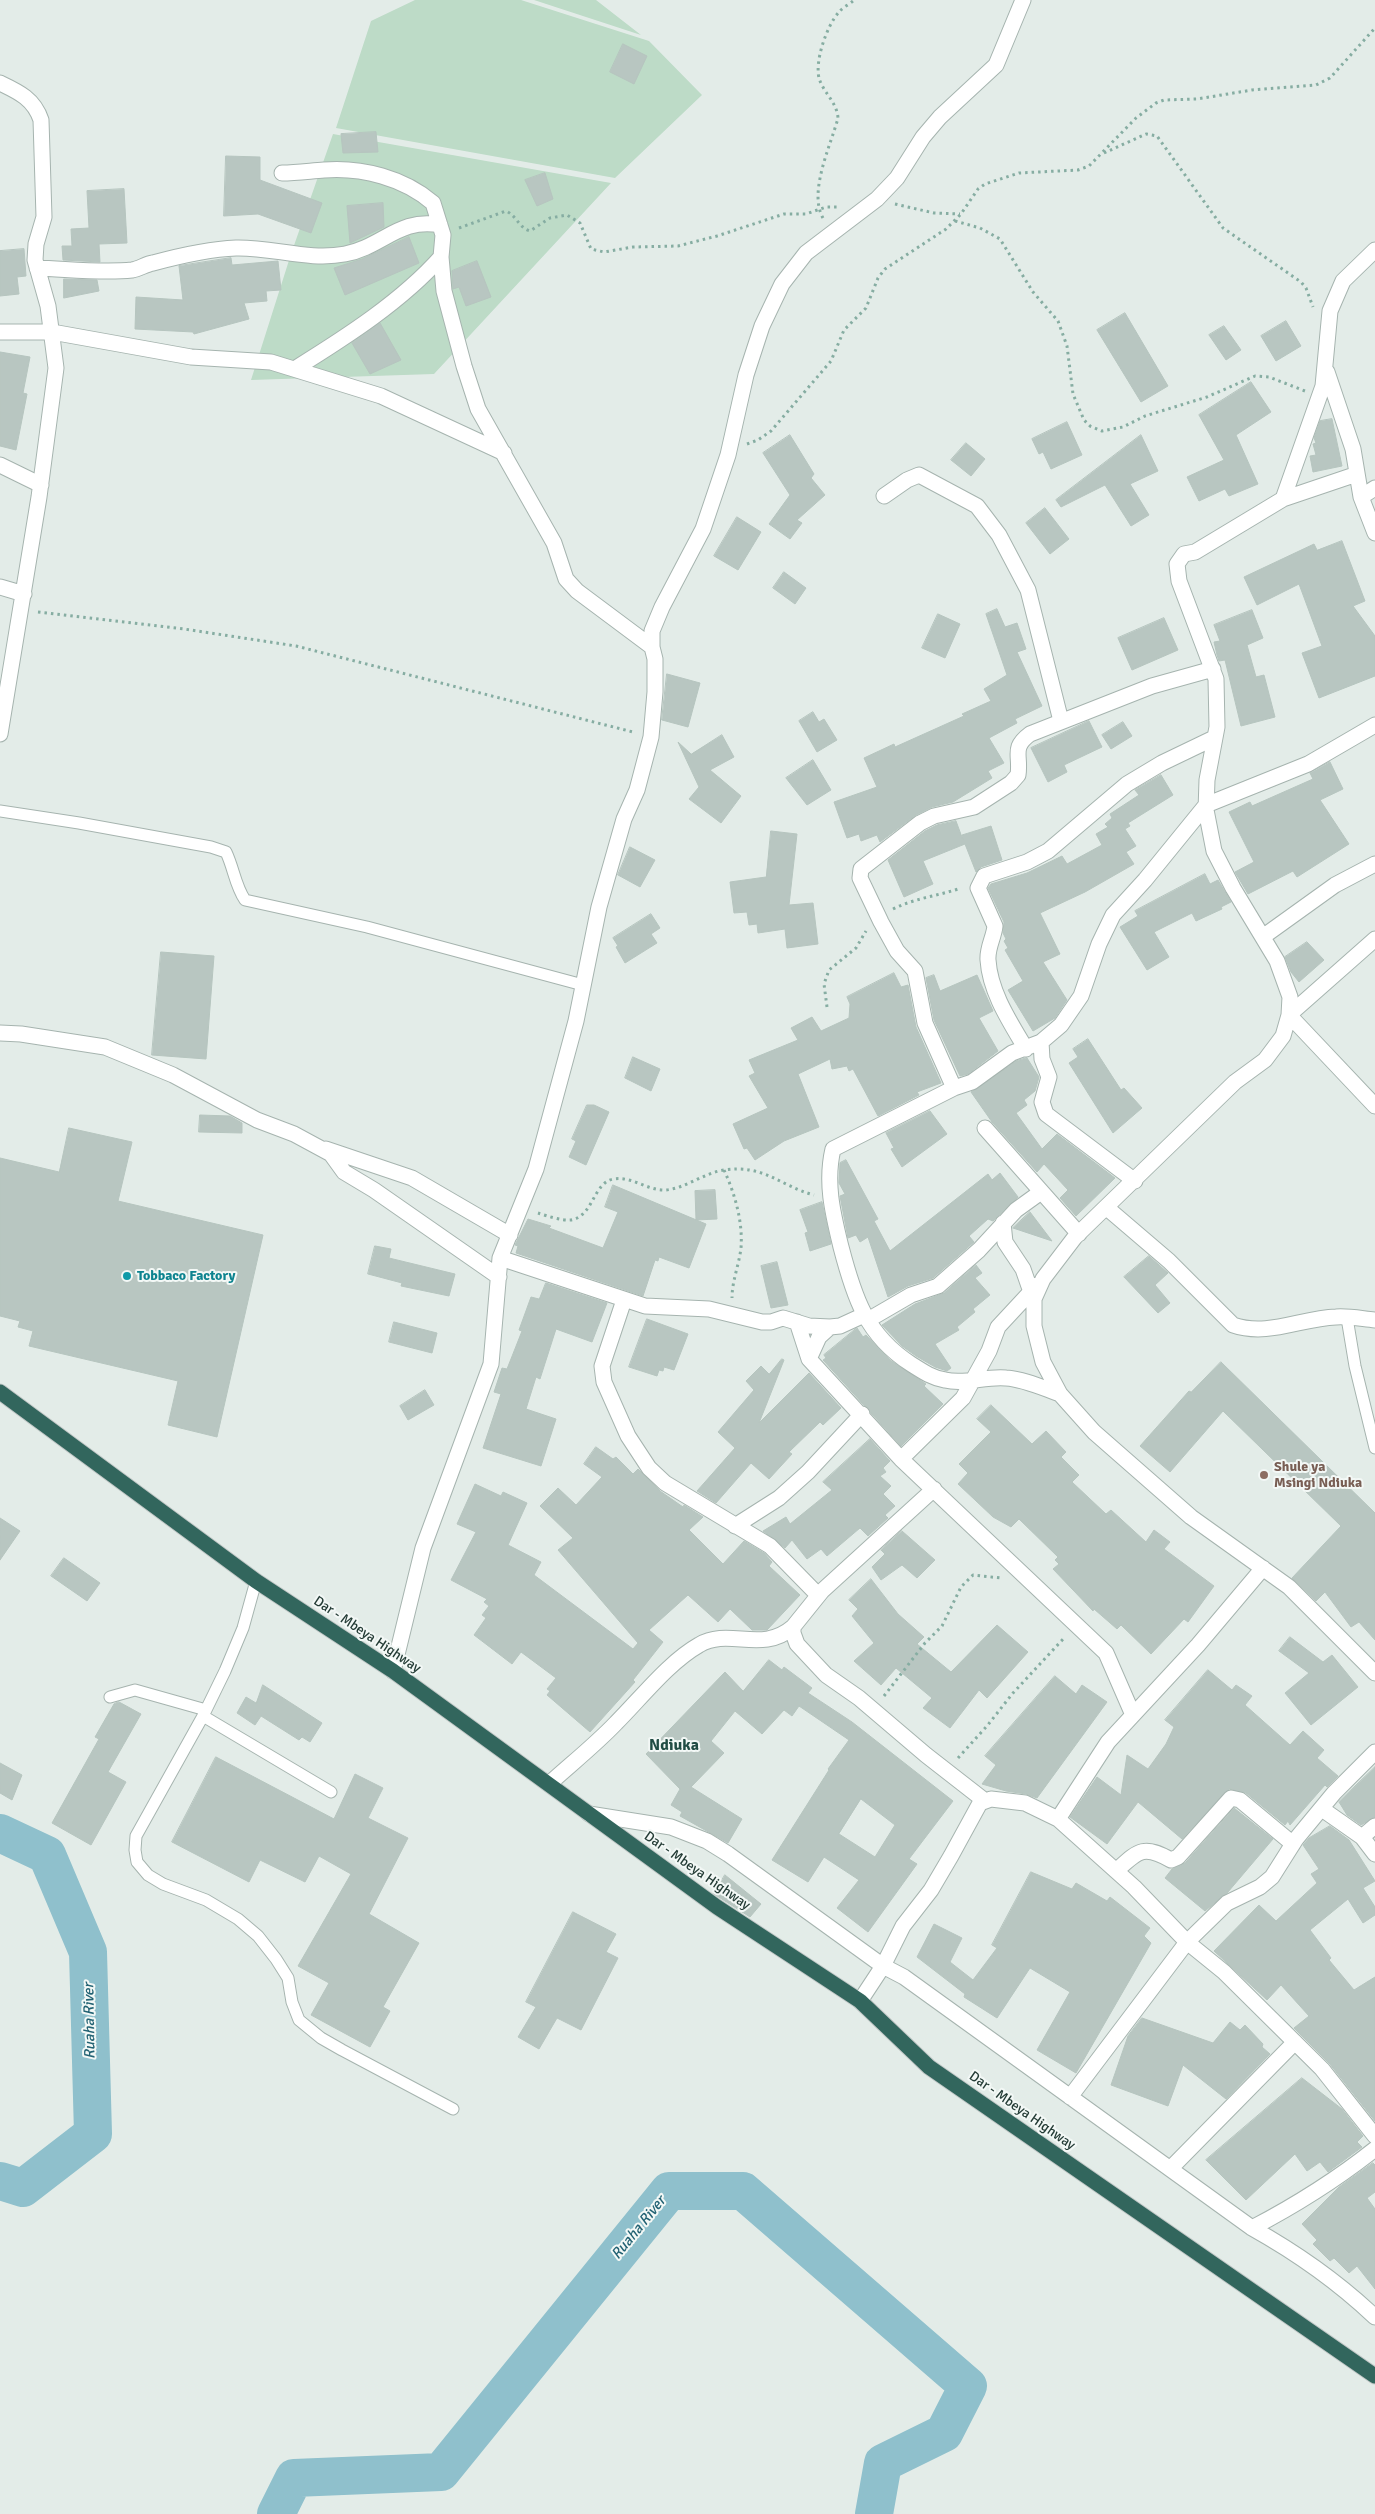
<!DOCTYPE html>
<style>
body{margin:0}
canvas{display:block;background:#e3ece8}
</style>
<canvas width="1375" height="2514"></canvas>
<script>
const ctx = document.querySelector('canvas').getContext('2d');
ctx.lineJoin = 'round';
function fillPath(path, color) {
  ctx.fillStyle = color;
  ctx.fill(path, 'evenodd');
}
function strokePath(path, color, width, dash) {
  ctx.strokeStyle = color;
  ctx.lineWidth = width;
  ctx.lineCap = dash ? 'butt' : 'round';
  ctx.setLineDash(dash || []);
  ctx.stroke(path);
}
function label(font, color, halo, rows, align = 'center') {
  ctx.font = font + ' Signika,sans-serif';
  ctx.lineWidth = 4;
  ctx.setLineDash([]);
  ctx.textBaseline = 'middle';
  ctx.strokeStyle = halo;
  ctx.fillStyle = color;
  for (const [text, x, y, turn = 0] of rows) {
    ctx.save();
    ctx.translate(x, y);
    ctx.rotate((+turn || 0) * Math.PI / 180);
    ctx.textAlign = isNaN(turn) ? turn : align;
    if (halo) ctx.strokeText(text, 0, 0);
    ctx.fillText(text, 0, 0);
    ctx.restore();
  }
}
fillPath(new Path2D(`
 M415,0H521L649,41L702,95L615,178L336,128L371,21Z
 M534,0H596L641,35Z
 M333,134L611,183L434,374L251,380L291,254Z`), '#bddbc7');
strokePath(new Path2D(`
 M0,1833L47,1855L88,1952L93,2134L23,2188L0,2181
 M276,2514L294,2478L441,2472L669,2191H743L968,2386L944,2433L883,2463L874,2514`), '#8fc0cc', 38);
const building = new Path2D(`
 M623,44L647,56L634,84L610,72Z
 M376,132L378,152L343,153L341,134Z
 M226,156L260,157V180L322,203L311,233L258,214L224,216Z
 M545,173L553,199L537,206L525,180Z
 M124,189L127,243L99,244L100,262L63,260L62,246H72L71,229L89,228L87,191Z
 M383,203L384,227L350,243L347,206Z
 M409,237L419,263L345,295L334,268L362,259Z
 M24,249L26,276L17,277L19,294L0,296V251Z
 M231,258L232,265L278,261L281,290L266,291L267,301L244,303L249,319L194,334L193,332L135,329L136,297L183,300L179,266Z
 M477,261L491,297L466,306L459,287L453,289L452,271Z
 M64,279L97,280L99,291L64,298Z
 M1125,313L1168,386L1141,402L1097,330Z
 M1286,321L1301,346L1276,361L1261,336Z
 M380,323L401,360L370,374L352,343Z
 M1224,326L1241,350L1226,360L1209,335Z
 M0,352L30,357L23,393L27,394L16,450L0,446Z
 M1251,382L1271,412L1236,435L1258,484L1229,496L1225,489L1199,501L1187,477L1224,460L1199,415Z
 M1332,419L1342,466L1313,472L1310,456L1316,455L1313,444L1316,443L1314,438L1320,421Z
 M1067,422L1082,455L1051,469L1043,452L1039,454L1032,439Z
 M790,435L814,474L811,478L825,495L797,520L802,523L790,539L769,524L790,495L763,453Z
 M1141,435L1158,471L1130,484L1149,515L1131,526L1105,485L1061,507L1056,500Z
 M966,443L985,459L971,476L951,460Z
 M1045,508L1069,539L1050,554L1026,523Z
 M737,517L761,532L738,570L714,556Z
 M1342,541L1365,601L1353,606L1375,636V676L1319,698L1302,653L1322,646L1299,584L1257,605L1244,577L1314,544L1317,550Z
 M784,572L806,588L795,604L773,588Z
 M997,609L1005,627L1017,623L1026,649L1017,652L1042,706L1015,719L1017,723L989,738L1004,763L988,771L992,778L953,802L932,807L916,815L880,842L877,835L861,841L859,834L847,838L834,802L877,787L864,758L894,744L895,747L964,716L962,714L991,701L984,689L1007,675L986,614Z
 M1252,610L1263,638L1247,645L1256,677L1264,675L1275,717L1241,726L1225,660L1219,661L1217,655L1214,642L1220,641L1214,625Z
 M938,614L960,624L945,658L922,648Z
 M1164,618L1178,650L1132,670L1118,638Z
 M667,674L700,683L688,727L662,720Z
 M813,712L819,722L824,719L837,740L817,752L799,721Z
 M1089,721L1102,747L1064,765L1067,772L1048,782L1031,748Z
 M1123,722L1132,736L1111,749L1102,735Z
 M722,735L734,757L710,770L741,796L721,823L689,799L699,787L678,742L691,754Z
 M813,760L831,790L807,805L786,778Z
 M1330,762L1343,789L1320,800L1349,844L1297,877L1293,871L1248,894L1235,872L1254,862L1229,812L1250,802L1252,806L1313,779L1310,773Z
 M1161,775L1173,795L1128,823L1130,826L1125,829L1136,846L1126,852L1134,864L1085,892L1040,913L1060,954L1043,962L1067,1000L1055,1018L1033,1031L1008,990L1023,981L1005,950L1008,948L1004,941L1006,939L1003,933L1004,922L988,888L991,884L1027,873L1062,856L1067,864L1102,845L1096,834L1108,827L1105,824L1112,818L1110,814L1139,795L1135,790Z
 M956,821L963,840L962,835L991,826L1002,860L981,867L976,872L965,844L923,861L933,884L904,897L888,860L925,831L937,825Z
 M771,831L797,834L789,905L813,903L818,944L787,948L785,929L758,933L757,924L749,925L747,912L734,913L730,882L766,877Z
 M630,847L655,860L640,887L618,875Z
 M1205,874L1210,884L1218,880L1231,902L1221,907L1222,909L1196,921L1192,913L1154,932L1169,957L1147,970L1120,927L1138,916L1135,911Z
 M651,914L660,928L651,934L657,943L625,963L616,947L618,946L613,938Z
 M1307,942L1324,960L1299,982L1291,972L1285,957Z
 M161,952L214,956L206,1059L152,1055Z
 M894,973L901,987L908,985L916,1027L941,1083L917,1092L919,1095L878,1116L853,1069L849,1071L847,1066L832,1069L830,1059L798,1074L819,1127L784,1141L755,1160L747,1148L744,1149L733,1124L768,1108L749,1076L755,1073L749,1060L798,1040L791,1028L812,1017L821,1031L849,1018L850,1004L847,997Z
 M934,975L940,991L977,975L993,1011L979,1018L998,1051L968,1074L960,1076L934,1020L926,978Z
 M1088,1039L1121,1090L1124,1088L1142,1108L1113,1133L1069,1063L1078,1057L1073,1049Z
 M633,1057L660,1069L651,1091L625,1078Z
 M1027,1058L1039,1077L1035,1091L1024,1100L1027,1105L1016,1113L1042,1149L1057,1134L1115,1178L1076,1216L1060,1198L1068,1190L1044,1164L1037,1172L992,1122L971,1092L1016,1061Z
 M587,1105H594L609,1112L586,1165L569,1157L576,1141L572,1139Z
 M930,1111L947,1134L902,1167L891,1149L894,1148L886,1133Z
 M200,1115L230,1116L242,1123V1133L199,1132Z
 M69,1128L132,1142L118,1201L263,1235L217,1437L168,1425L178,1381L29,1346L33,1331L18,1327L20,1321L0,1316V1158L59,1172Z
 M846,1160L878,1219L874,1221L890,1251L988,1174L992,1180L1000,1173L1018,1197L993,1221L988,1219L969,1236L974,1242L933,1278L908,1286L888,1297L868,1237L860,1242L856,1235L848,1238L840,1196L845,1194L839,1183L840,1163Z
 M613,1185L706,1224L689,1268L659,1257L658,1261L655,1260L643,1296L516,1253L518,1246L515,1245L528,1219L551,1226L549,1228L603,1248L618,1212L605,1207Z
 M715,1190L717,1219L696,1220L695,1191Z
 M822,1202L831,1244L810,1251L805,1233L808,1232L800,1210Z
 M1030,1212L1052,1241L1013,1228Z
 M375,1246L391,1249L389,1258L455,1274L449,1296L401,1286L402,1283L368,1274Z
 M1149,1256L1168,1273L1155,1285L1170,1303L1158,1313L1124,1277Z
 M777,1262L788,1305L771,1308L761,1266Z
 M976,1265L982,1273L975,1278L990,1295L973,1309L975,1312L957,1327L959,1330L935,1344L951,1368L947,1371L935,1367L916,1356L902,1346L882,1325L915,1304L944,1293Z
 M546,1283L607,1303L592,1342L556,1329L540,1379L536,1377L526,1409L556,1419L541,1466L483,1448L501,1394L494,1392L502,1368L507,1369L522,1331L519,1330L531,1297L539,1299Z
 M647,1319L688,1334L674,1370L664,1367L663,1371L659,1370L657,1376L629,1367Z
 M394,1322L437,1333L432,1353L389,1342Z
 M857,1328L863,1337L866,1335L890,1360L926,1384L924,1386L943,1404L901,1446L823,1360L826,1358L824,1355Z
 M782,1359L784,1360L759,1423L809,1373L841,1408L823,1425L820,1422L789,1452L792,1454L769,1479L751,1463L716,1503L697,1491L735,1448L718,1432L754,1390L746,1381L761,1366L769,1374Z
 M1221,1362L1375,1513V1640L1359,1622L1351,1627L1325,1592L1316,1601L1292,1578L1341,1526L1223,1411L1170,1472L1140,1446L1189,1391L1191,1392Z
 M425,1390L434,1405L408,1420L400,1406Z
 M991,1405L1032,1444L1046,1431L1066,1452L1061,1457L1079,1475L1072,1482L1106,1514L1111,1510L1146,1542L1154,1530L1170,1542L1164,1549L1214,1586L1188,1622L1184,1619L1151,1654L1121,1625L1117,1629L1094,1609L1093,1611L1053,1569L1059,1564L1055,1560L1058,1557L1019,1519L1011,1527L993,1517L958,1484L968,1473L959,1464L991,1432L977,1419Z
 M870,1439L890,1461L883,1468L886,1472L880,1476L891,1486L883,1494L895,1506L885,1515L888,1518L868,1536L860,1528L827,1556L821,1549L807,1559L792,1540L785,1548L763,1531L786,1517L790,1524L832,1490L823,1482Z
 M596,1447L613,1459L616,1457L633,1474L638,1469L660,1491L683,1507L684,1505L703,1517L689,1530L723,1564L744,1541L764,1553L772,1562L769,1566L800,1595L767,1630H752L730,1609L718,1622L688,1595L649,1630L663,1642L633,1680L635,1682L590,1732L547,1695L550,1691L547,1689L556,1678L521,1652L512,1664L474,1635L486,1618L482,1615L489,1606L484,1602L487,1599L451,1580L476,1532L457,1524L475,1484L501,1496L503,1492L527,1503L508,1545L541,1562L534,1575L633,1649L638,1643L558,1550L573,1538L540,1506L558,1488L576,1505L602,1477L584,1464Z
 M0,1518L20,1531L0,1560Z
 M902,1531L935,1560L917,1578L902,1565L881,1580L872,1567L885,1554L881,1550Z
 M64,1558L100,1583L87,1601L51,1576Z
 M871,1579L898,1614L924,1637L917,1644L951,1672L997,1625L1028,1652L987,1698L979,1690L950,1728L923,1708L932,1698L896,1668L881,1685L854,1661L874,1643L852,1616L858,1609L849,1600Z
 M1290,1637L1323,1662L1332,1655L1358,1687L1311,1725L1285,1693L1309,1673L1279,1651Z
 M769,1660L782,1670L784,1667L812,1688L808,1693L852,1722L953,1801L909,1859L917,1864L868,1932L837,1908L859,1880L824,1857L808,1882L772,1860L829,1770L828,1769L849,1740L799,1706L792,1716L784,1710L762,1734L735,1711L711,1741L724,1753L691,1787L742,1819L728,1843L680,1816L682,1812L671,1805L680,1789L646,1754L725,1672L743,1691ZM861,1799L895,1825L875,1857L839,1834Z
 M1208,1670L1232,1690L1236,1685L1252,1696L1245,1705L1290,1745L1303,1731L1324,1750L1317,1758L1338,1776L1327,1787L1325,1785L1290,1825L1288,1821L1285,1825L1246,1793L1229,1789L1182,1839L1138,1802L1107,1844L1070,1817L1097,1777L1121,1795L1127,1755L1148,1769L1166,1744L1174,1727L1165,1720Z
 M1055,1676L1076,1694L1082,1685L1107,1702L1037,1798L1026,1794L1006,1791L982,1784L996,1765L985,1756Z
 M263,1685L322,1723L310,1742L302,1737L299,1740L261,1716L255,1725L237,1713L246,1697L256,1703Z
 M119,1702L141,1714L108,1772L126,1782L91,1845L52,1823L99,1739L95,1737L114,1704Z
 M216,1757L334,1819L355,1774L383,1788L368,1818L408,1838L369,1914L419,1943L383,2007L390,2011L370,2047L311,2015L329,1983L298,1966L351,1874L319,1856L305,1882L260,1860L249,1882L172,1842Z
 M0,1763L22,1775L12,1800L0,1793Z
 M1375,1767V1817L1361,1825L1347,1815L1339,1802Z
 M1234,1808L1273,1839L1228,1892L1205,1911L1165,1878L1172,1869L1185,1863Z
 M1330,1826L1349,1840L1375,1881L1363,1888L1375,1907V1915L1363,1923L1348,1899L1310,1930L1331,1958L1329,1960L1354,1990L1375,1977V2121L1329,2063L1294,2028L1309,2016L1281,1985L1267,2000L1214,1951L1259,1905L1276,1921L1317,1883L1311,1874L1319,1869L1303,1845L1309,1838Z
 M1031,1872L1072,1889L1076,1883L1107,1901L1110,1897L1150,1928L1144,1936L1151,1943L1076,2073L1037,2050L1070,1992L1030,1968L997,2018L964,1997L965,1994L917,1957L934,1924L962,1938L950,1962L973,1980L997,1948L992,1945Z
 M725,1875L761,1904L750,1917L714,1894Z
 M573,1912L616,1934L606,1952L618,1958L581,2030L557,2018L539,2049L518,2037L536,2007L526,2002Z
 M1142,2018L1213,2043L1230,2022L1240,2030L1245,2025L1263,2044L1262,2047L1270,2054L1226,2099L1183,2065L1168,2106L1111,2085L1128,2036Z
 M1302,2078L1342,2109L1363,2136L1357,2142L1362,2147L1328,2172L1320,2162L1307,2171L1295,2154L1246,2200L1206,2160Z
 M1373,2163L1375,2165V2192L1367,2198L1375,2209V2289L1357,2266L1349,2273L1334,2258L1330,2261L1313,2244L1317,2240L1302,2224L1339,2187Z`);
fillPath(building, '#b8c6c1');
strokePath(building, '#b6c5bf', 1);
const lane = new Path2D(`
 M0,811L79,823L211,847L226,852C234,869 235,885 245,900L367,927L583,985
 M1347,1318L1355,1366L1375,1448
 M256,1581L243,1628L225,1671L203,1716L136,1836L135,1850L137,1862L148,1875L163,1884L206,1900L238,1919L258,1936L276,1959L288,1978L292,2002L299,2020L321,2038L342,2050L453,2109
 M110,1697L135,1690L206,1710
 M203,1716L331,1792`);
const street = new Path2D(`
 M0,83C19,92 34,99 41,120L44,217L36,244L35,260L48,306L56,368L39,497L0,734
 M282,173C296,173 310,171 324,170C362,167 404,178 433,203L443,235L441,257L444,291L464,366L478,409L554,543L566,579L577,591L652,647
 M37,268C68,269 101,273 132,270C139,269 146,264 153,263C179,256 209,249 236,248C272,247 309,261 345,254C382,247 400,217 440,225
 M0,332H52L191,357L271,362L381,396L504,453
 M296,368C346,337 402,301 441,257
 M1327,372L1353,449L1361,497L1375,533
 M0,465L41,485
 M1357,474L1283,499L1195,552L1184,554L1177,564L1179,581L1216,679L1217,727L1207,780L1206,810L1214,851L1233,888L1277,961L1290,997L1289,1015L1283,1036L1265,1060L1235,1082L1075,1237L1043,1279L1034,1299V1326L1043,1362L1060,1394L1094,1432L1191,1517L1289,1587L1375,1673
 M884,496L907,480L919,475L977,506L999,535L1028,590L1061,721
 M1361,497L1375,488
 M1283,499L1323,386L1330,311L1343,281L1375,250
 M0,587L24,594
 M1264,936L1335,885L1375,864
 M1375,939L1289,1015L1375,1106
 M0,1033L21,1034L105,1047L173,1075L257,1120L294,1134L331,1154L344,1172L374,1190L499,1277
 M1041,1042L1042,1059L1049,1077L1042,1102L1046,1114L1135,1181
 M1026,1049C1010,1022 990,992 988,960C987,948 994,937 995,926L978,888L984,876L1027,862L1048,851L1127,784L1162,763L1214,738
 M954,1088L925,1023L915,971L897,951L881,922L860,878L861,869L920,823L934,816L974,807L1011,783L1018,775C1021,755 1011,748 1030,734L1152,686L1213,669
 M985,1128L1079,1234
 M326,1149L412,1178L510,1235
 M1107,1208L1169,1261L1233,1325C1268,1337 1301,1318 1336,1317C1349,1316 1363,1319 1375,1320
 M1003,1223L1005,1242L1023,1269L1031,1292
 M500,1258L645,1306L709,1309L762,1322H771L783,1318L809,1326L830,1327L840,1326L864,1315
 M624,1300L602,1366L604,1382L628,1436L649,1468L665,1483L770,1546L818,1595
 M868,1320L911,1295L938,1286L979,1250L1016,1210L1041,1192
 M797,1322L809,1359L901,1459L1106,1653L1133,1715
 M809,1359L819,1337L830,1327
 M1060,1394C1043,1388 1024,1379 1006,1378C985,1376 965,1385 945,1380C932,1378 922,1371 911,1364C866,1335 854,1297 841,1247C833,1214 825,1183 833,1149L954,1088L972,1082L1012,1053L1041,1042L1061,1025L1081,996L1099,944L1113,915L1145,880L1206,805L1308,764L1375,725
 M901,1459L963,1398L989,1351L998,1327L1037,1285
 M934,1489L822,1591L793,1627V1633L797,1644L826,1675L859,1698L926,1755L985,1801
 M735,1526L779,1498L808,1472L862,1414
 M393,1671L423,1548L491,1364L500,1258L536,1169L576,1021L599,907L624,819L637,790L651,737L655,692V659L652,647V631L662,607L703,529L728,455L746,375L762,326L782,284L806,253L877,199L897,178L923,137L940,117L996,65L1023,0
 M549,1784C571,1764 595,1745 616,1723C641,1698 669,1662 699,1645C729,1627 762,1654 793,1627
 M1322,1809L1362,1837L1375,1854
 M589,1814L671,1827L707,1841L728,1854L883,1966L904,1977L1252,2228C1295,2252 1339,2283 1375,2317
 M1058,1819L1108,1742L1198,1645L1263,1568
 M1362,1837L1375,1826
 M1116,1871C1138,1851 1143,1844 1171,1860L1178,1857L1231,1798L1240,1800L1293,1844
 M860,2001L883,1966L903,1926L931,1890L951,1856L980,1803L991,1799L1025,1803L1058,1819L1134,1887L1187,1942L1224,1972L1322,2069L1375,2136
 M1070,2097L1187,1942L1227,1903L1260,1887L1272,1877L1296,1839L1334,1793L1375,1752
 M1170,2169L1295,2042
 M1252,2228C1296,2205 1336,2180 1375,2149`);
const highway = new Path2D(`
 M0,1392L256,1581L393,1671L717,1907L860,2001L929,2067L1375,2376`);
strokePath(lane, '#a6b4af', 13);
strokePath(street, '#a6b4af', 17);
strokePath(highway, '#c2c8c7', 17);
strokePath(new Path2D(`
 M1104,153L1146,134L1157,136L1223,228L1301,282L1306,288L1313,307
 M895,204L934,213L960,214
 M823,218C808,192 831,145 838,118C837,103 825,94 820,81C813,64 827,25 839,12C843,7 850,4 854,0
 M955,221L980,228L1000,239L1033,292L1058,321L1067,346L1073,394L1084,420L1090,426L1102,431L1123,427L1145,416L1207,397L1255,376L1269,377L1305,391
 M459,228L506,211C517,216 519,228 530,231L550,218L567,215L580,223L591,249L604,252L633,247L678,246L717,236L784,214H806L826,207H837
 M747,444L758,440L771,431L831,361L844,330L866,308L878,278L885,269L946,229L961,214L978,189L985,184L1019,173L1078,170L1089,166L1136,118L1156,103L1164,100L1197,99L1252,90L1316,85L1330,78L1375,28
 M38,612L184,629L296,646L633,732
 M893,909C915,898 938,896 961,888
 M827,1007L824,984L829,970L856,948L866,931
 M724,1170C735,1194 743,1222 741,1248C739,1265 732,1281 732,1298
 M538,1213C547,1216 562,1221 571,1220C594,1216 593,1182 614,1179C632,1176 648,1191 666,1190C686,1188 704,1173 724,1170C764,1164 780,1186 814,1195
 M884,1696L925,1643L942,1626L961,1587L973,1575L1001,1578
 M958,1758L987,1726L1013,1693L1065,1637`), '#86ada2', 3, [2.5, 4]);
strokePath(lane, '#fff', 11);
strokePath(street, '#fff', 15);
strokePath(highway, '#32665d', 15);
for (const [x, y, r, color] of [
 [127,1276,5,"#0f9aa8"],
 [1264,1475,5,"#8d6e63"]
]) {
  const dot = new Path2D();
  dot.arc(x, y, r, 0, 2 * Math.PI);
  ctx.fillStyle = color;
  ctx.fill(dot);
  strokePath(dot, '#f3f8f6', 2);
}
label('bold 14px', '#0d838f', '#f3f8f6', [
 ["Tobbaco Factory",137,1276]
], 'left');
label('bold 14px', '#785e54', '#f3f8f6', [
 ["Shule ya",1274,1467],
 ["Msingi Ndiuka",1274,1483]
], 'left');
label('14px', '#243c36', '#f3f8f6', [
 ["Dar - Mbeya Highway",367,1635,34],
 ["Dar - Mbeya Highway",697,1871,35],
 ["Dar - Mbeya Highway",1022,2111,35]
]);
label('italic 15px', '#226273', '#f3f8f6', [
 ["Ruaha River",90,2021,-91],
 ["Ruaha River",639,2228,-51]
]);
label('bold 16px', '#214c44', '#f3f8f6', [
 ["Ndiuka",674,1746]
]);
</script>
